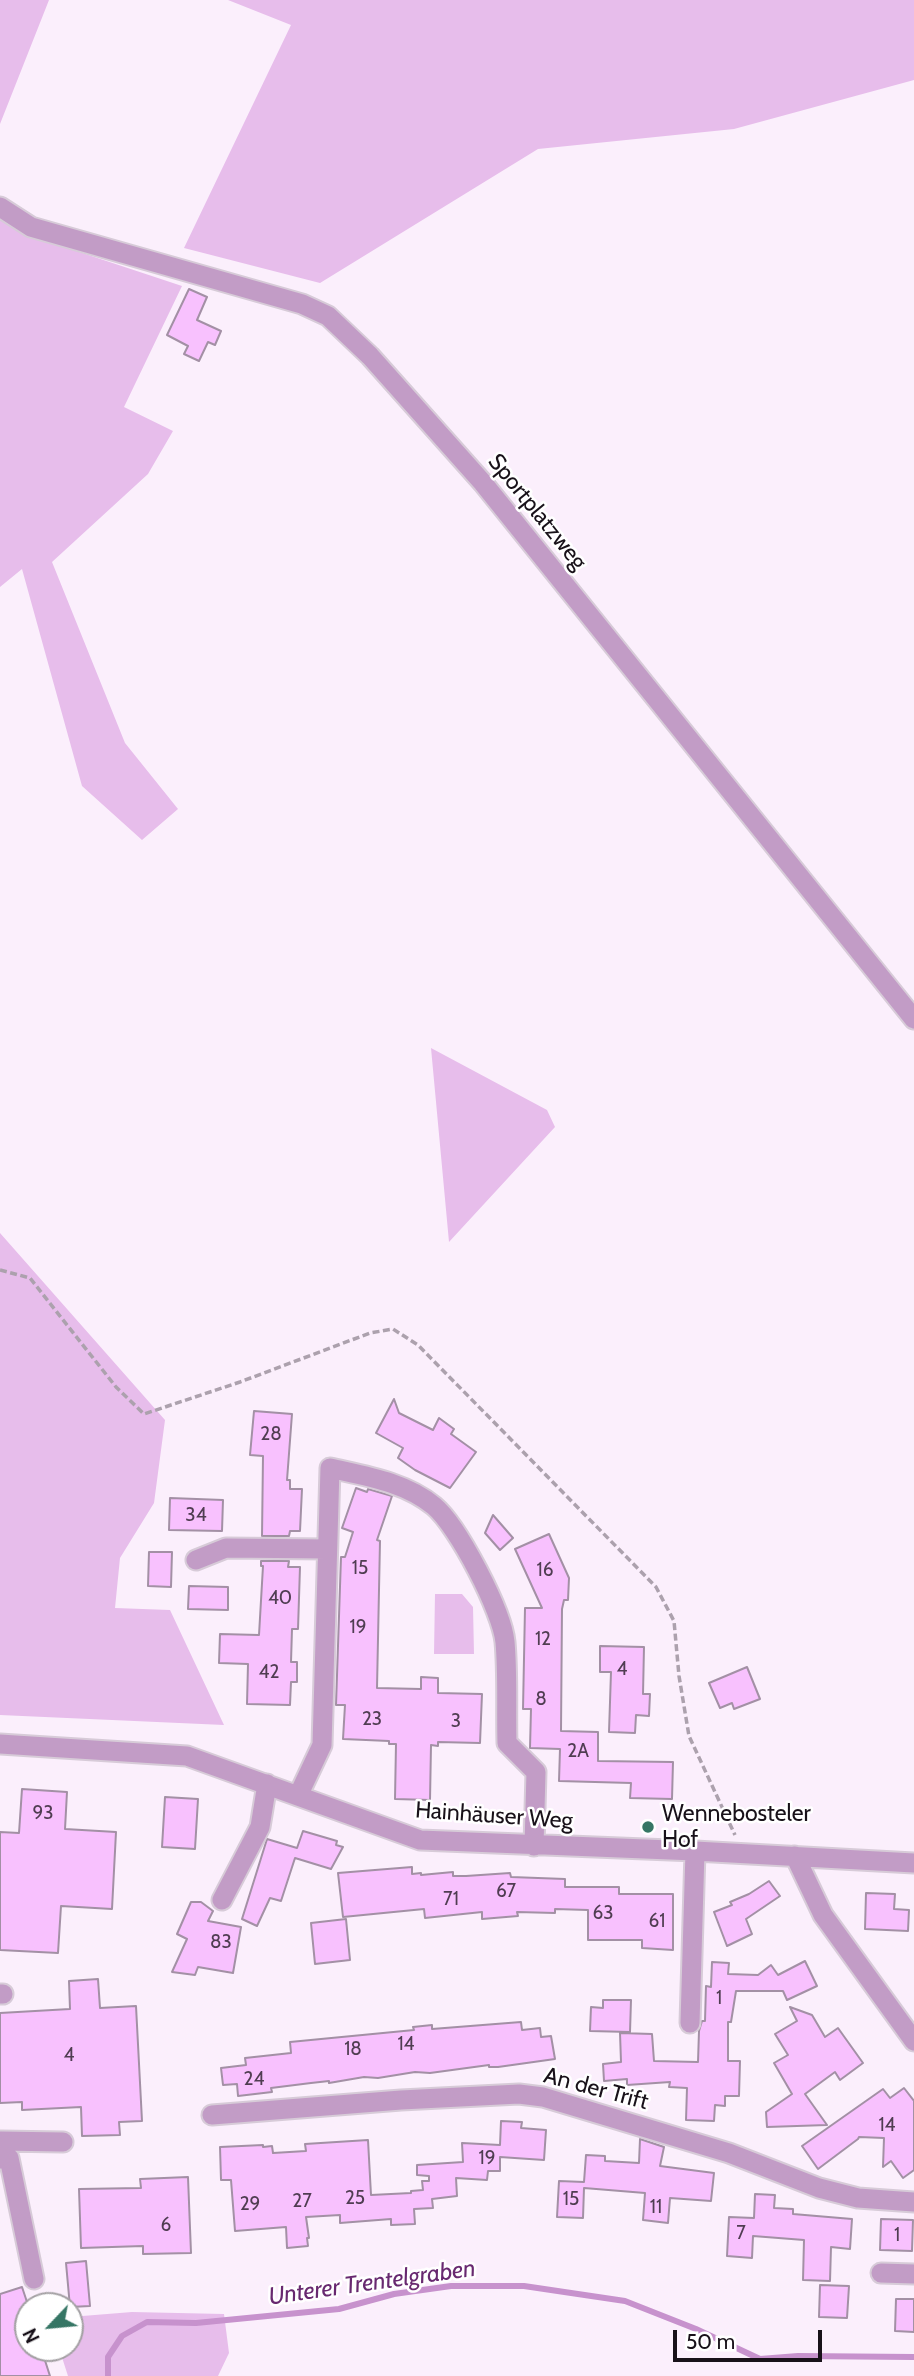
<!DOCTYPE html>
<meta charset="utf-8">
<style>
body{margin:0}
#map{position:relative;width:914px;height:2376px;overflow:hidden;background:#fbeffc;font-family:Cabin,sans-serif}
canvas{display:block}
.north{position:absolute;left:14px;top:2292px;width:70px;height:70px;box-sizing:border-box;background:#fff;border:2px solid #a3a0a3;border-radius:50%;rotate:244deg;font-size:19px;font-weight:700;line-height:28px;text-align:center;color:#181119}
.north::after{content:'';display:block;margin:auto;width:24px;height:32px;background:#367665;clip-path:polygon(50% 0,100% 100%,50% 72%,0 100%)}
.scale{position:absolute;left:673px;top:2330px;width:149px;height:32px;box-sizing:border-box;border:4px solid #181119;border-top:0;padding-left:9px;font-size:21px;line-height:24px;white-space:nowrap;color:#181119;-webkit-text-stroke:5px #fff;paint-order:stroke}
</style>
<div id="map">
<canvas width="914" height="2376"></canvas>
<div class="north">N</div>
<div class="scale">50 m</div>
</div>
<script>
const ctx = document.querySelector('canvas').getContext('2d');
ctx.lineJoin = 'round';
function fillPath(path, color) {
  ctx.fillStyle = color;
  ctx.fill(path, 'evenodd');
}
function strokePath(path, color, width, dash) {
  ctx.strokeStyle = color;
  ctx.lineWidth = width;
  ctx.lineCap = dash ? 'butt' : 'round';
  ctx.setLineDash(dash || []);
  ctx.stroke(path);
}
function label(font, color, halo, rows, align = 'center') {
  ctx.font = font + ' Cabin,sans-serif';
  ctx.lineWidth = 5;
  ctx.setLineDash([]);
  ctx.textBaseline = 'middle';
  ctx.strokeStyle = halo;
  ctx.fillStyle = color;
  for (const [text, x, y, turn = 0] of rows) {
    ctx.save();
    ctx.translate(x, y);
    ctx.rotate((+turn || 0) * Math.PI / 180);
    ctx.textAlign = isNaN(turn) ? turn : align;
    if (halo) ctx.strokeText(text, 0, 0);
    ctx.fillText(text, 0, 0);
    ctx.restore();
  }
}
fillPath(new Path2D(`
 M0,0H49L0,124Z
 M228,0H914V80L734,129L538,149L320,283L184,248L291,25Z
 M0,215L28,235L182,286L124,407L173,431L148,474L52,562L125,743L178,809L142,840L82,786L22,569L0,587Z
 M431,1048L547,1110L555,1127L449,1242Z
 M0,1233L165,1420L154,1503L120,1558L115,1608L170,1610L224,1725L0,1715Z
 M435,1594H462L473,1607L474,1654H434Z
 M132,2312L224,2314L229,2353L218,2376H68L59,2348H70V2317Z`), '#e7bdeb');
strokePath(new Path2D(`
 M108,2376V2357L122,2336L147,2322L196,2323L339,2309L394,2294L451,2286H524L625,2301L696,2329L760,2359L798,2356L914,2357`), '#c792cd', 6);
const building = new Path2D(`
 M189,289L207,297L197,320L221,331L215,345L208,342L199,361L184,354L188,346L167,335Z
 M394,1399L399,1413L433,1430L439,1418L454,1429L451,1434L476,1452L450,1488L415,1470L398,1458L403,1448L376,1433Z
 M254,1411L292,1414L287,1480H290V1489H302L300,1531H290L289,1536H262L263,1456L250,1455Z
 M356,1488L367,1492L368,1489L392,1496L377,1540L380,1541L377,1688L421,1689V1677L438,1678V1693L482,1694L480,1743L438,1742V1746L431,1745L430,1800L395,1799L396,1744H389V1741L343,1739L345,1705H336L341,1557H345L353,1532L342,1528Z
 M170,1498L223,1500L222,1531L169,1530Z
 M493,1515L513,1538L500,1550L485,1533Z
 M549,1534L569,1578L568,1600H564L562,1609L561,1731L598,1732V1761L673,1762L672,1799L630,1798L631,1783L559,1781L560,1749L530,1748L531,1709H523L525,1608H542L515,1549Z
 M149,1552H172L171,1587L148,1586Z
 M261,1561H289L288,1567H300L298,1629H292L291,1662H297V1682H291L290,1705L247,1704L248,1664L219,1663L220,1634L259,1635L263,1566H261Z
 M189,1586L228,1587V1610L188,1609Z
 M600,1646L644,1647L643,1694H650L649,1716L636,1715L635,1733L609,1732L611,1672H600Z
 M747,1667L760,1699L734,1709L732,1703L720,1708L709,1683Z
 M22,1789L67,1792L65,1829L116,1832L112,1909L61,1906L58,1953L0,1950V1832L19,1833Z
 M165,1797L198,1799L195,1849L162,1847Z
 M303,1831L337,1841L336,1845L343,1847L331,1869L295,1858L281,1901L270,1898L257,1926L242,1919L267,1839L297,1848Z
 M412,1867V1874L421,1873V1875L453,1872V1876H466L510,1873L511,1877L565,1879V1887H619V1894H673V1950L642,1948V1940H588V1910L555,1909V1913L517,1912L518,1916L482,1919V1912L425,1918L424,1909L343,1917L338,1873Z
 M769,1881L780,1896L746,1919L752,1934L727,1946L714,1912L732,1905L730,1902L749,1894Z
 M866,1893L895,1894L894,1909L909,1910L908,1931L865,1929Z
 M191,1902H201L213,1911L208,1921L241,1927L233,1973L198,1967L195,1975L172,1972L187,1939L177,1934Z
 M346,1919L350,1960L315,1964L311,1923Z
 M805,1961L817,1986L787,2000L783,1991H736L731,2022H728V2061H740L739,2096H725V2106L715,2105L714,2121L686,2120L687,2088L669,2087L670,2082L627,2085V2079L604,2081L603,2064L621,2062L620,2033L652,2034L654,2061L698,2062L699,2031L702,2021H705L706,1986L711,1987L712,1962L729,1963L728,1974L758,1975L771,1965L778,1975Z
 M98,1979L100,2008L136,2006L142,2121L119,2122L120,2135L82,2136L81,2107L22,2110V2102L0,2103V2013L70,2009L69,1981Z
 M603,2000H631L630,2032L590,2031L591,2007L603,2008Z
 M790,2007L812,2015L825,2037L838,2028L863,2063L840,2080L835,2072L805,2094L827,2125L767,2127L766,2112L792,2094L774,2063L788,2055L775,2034L797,2021Z
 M521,2022L522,2030L540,2028L541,2037L551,2036L555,2059L498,2067H489V2065L430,2073L415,2072L378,2078L364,2077L329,2083V2081L311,2083L271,2088L272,2092L238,2096L237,2084L223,2085L221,2068L246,2065L245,2058L291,2053L290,2042L414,2030L413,2027L432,2025V2029Z
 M904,2088L914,2101V2170L903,2178L891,2161L883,2167L884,2138L859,2137L858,2139L818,2169L802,2146L883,2089L890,2098Z
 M501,2121L522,2122L521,2128L546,2130L544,2160L500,2157V2171H488L487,2180L456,2178L457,2196L432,2199L433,2208L414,2209L415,2224L391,2225V2219L340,2223V2215L306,2217L309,2238H307L308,2246L287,2248L286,2227L235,2231L231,2180H221L220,2147L263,2145V2147L272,2146L273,2153L306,2151L305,2144L368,2140L371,2195L411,2193V2191L423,2190L422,2181H429V2176L417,2175V2165L463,2162L462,2143L500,2145Z
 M640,2139L664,2147L660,2166L714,2173L711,2201L670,2198L668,2223L643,2220L645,2193L584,2188L583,2218L557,2217L559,2181L584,2182L586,2155L605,2156V2161L639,2163Z
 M188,2177L191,2253L143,2254V2246L81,2248L79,2189L141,2188L140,2179Z
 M755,2194L775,2195L774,2208L793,2209V2214L852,2219L850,2249L831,2247L830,2281L803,2280L804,2240L753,2236L752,2258L727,2256L729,2217L754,2218Z
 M881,2219L913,2220L912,2251L880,2250Z
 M86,2261L90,2306L70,2307L66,2263Z
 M820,2285L849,2286L847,2318L819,2317Z
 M22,2287L28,2305V2348H41L50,2376H0V2294Z
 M896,2299H914V2332L895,2331Z`);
fillPath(building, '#f8c1fe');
strokePath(building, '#a390a5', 2);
const minor = new Path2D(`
 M0,207L31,227L302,304L328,316L370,356L483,483L914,1019
 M196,1560L226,1548L327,1549
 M0,1744L187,1756L420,1840L695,1851L914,1863
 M298,1796L322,1745L330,1468C365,1476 405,1482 434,1506C458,1526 502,1611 505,1642C508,1675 506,1710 507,1743L536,1772L534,1846
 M795,1856L823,1915L914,2041
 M222,1900L260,1827L267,1784
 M0,1994H3
 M690,2023L695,1851
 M212,2115L401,2100L519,2094L543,2097L729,2153L819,2188L858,2198L914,2202
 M0,2141L63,2142
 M0,2159L9,2158L34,2279
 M881,2273L914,2274`);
strokePath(minor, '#d7cbd8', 23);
strokePath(new Path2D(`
 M0,1270L30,1278L116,1387L144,1414L240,1382L370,1333L393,1329L418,1345L656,1587L674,1621L679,1676L689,1736L735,1835`), '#aca1ad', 3.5, [7, 3.5]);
strokePath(minor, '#c29cc6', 19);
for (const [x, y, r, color] of [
 [648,1827,7,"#367665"]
]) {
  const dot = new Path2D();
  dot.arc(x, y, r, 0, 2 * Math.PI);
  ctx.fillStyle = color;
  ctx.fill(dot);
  strokePath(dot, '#fff', 2.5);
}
label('19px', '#503d52', null, [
 ["28",271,1434],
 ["34",196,1515],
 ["15",360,1568],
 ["16",545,1570],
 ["40",280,1598],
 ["19",358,1627],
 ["12",543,1639],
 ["4",622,1669],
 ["42",269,1672],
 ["8",541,1699],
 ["23",372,1719],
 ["3",456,1721],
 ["2A",578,1751],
 ["93",43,1813],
 ["67",506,1891],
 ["71",451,1899],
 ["63",603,1913],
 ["61",657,1921],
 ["83",221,1942],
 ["1",719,1998],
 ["14",406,2044],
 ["18",353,2049],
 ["4",69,2055],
 ["24",254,2079],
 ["14",887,2125],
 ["19",487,2158],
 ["25",355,2198],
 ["15",571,2199],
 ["27",302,2201],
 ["29",250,2204],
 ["11",656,2207],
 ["6",166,2225],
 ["7",741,2233],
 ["1",897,2235]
]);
label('23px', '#181119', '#fff', [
 ["Sportplatzweg",537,512,51],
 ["Hainhäuser Weg",494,1816,4],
 ["An der Trift",596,2089,15]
]);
label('23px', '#181119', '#fff', [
 ["Wennebosteler",662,1814],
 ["Hof",662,1840]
], 'left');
label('italic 24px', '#682970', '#fff', [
 ["Unterer Trentelgraben",372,2283,-8]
]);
</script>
